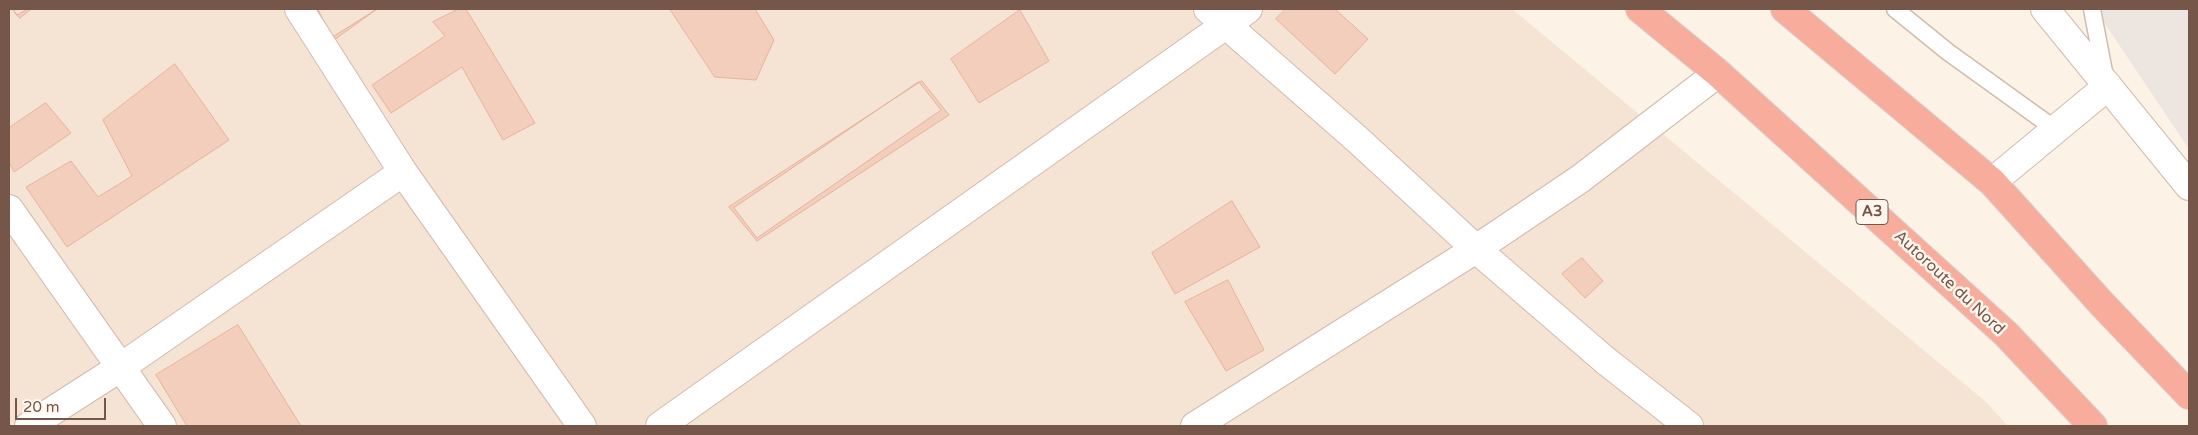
<!DOCTYPE html>
<style>
body{margin:0}
#map{position:relative;width:2198px;height:435px;overflow:hidden;background:#fdf2e6;font-family:"Varela Round",sans-serif}
canvas{display:block}
.frame{position:absolute;inset:0;border:10px solid #77564a;pointer-events:none}
.scale{position:absolute;left:15px;top:398px;width:91px;height:22px;box-sizing:border-box;border:2px solid #77564a;border-top:0;padding-left:6px;font-size:15px;line-height:18px;white-space:nowrap;color:#77564a;-webkit-text-stroke:4px #fff6ed;paint-order:stroke}
</style>
<div id="map">
<canvas width="2198" height="435"></canvas>
<div class="frame"></div>
<div class="scale">20 m</div>
</div>
<script>
const ctx = document.querySelector('canvas').getContext('2d');
ctx.lineJoin = 'round';
function fillPath(path, color) {
  ctx.fillStyle = color;
  ctx.fill(path, 'evenodd');
}
function strokePath(path, color, width, dash) {
  ctx.strokeStyle = color;
  ctx.lineWidth = width;
  ctx.lineCap = dash ? 'butt' : 'round';
  ctx.setLineDash(dash || []);
  ctx.stroke(path);
}
function label(font, color, halo, rows, align = 'center') {
  ctx.font = font + ' "Varela Round",sans-serif';
  ctx.lineWidth = 5;
  ctx.setLineDash([]);
  ctx.textBaseline = 'middle';
  ctx.strokeStyle = halo;
  ctx.fillStyle = color;
  for (const [text, x, y, turn = 0] of rows) {
    ctx.save();
    ctx.translate(x, y);
    ctx.rotate((+turn || 0) * Math.PI / 180);
    ctx.textAlign = isNaN(turn) ? turn : align;
    if (halo) ctx.strokeText(text, 0, 0);
    ctx.fillText(text, 0, 0);
    ctx.restore();
  }
}
fillPath(new Path2D(`
 M9,9H1512L1985,401L2008,426H9Z`), '#f5e3d4');
fillPath(new Path2D(`
 M2095,9H2189V149Z`), '#ede5e0');
const building = new Path2D(`
 M13,9H28L17,15Z
 M13,9H31L20,18Z
 M313,9H377L331,38Z
 M318,9H377L334,40Z
 M459,9H466L535,123L503,140L462,67L391,113L372,85L445,36L433,22Z
 M670,9H755L774,40L756,80L715,77Z
 M1286,9H1335L1368,39L1335,74L1276,19Z
 M1020,10L1049,61L979,103L951,59Z
 M175,64L229,140L67,247L26,187L71,161L98,197L132,176L103,120Z
 M922,81L949,115L757,241L729,207Z
 M919,82L941,110L757,238L734,208Z
 M46,103L71,133L14,172L9,162V128Z
 M1232,201L1260,247L1175,294L1152,253Z
 M1582,258L1603,281L1585,298L1562,274Z
 M1228,280L1264,350L1226,371L1185,302Z
 M238,325L301,426H187L156,375Z`);
fillPath(building, '#f3cebd');
strokePath(building, '#e6b39d', 1);
const lane = new Path2D(`
 M1895,9L1948,52L2055,129
 M2092,9L2105,77`);
const street = new Path2D(`
 M299,9L403,172L582,426
 M1208,9L1358,140L1476,249L1606,361L1689,426
 M2045,9L2189,186
 M1992,182L2108,86
 M9,209L162,426
 M29,426L121,367L403,172
 M660,426L1248,9
 M1195,426L1476,249L1580,179L1718,73`);
const highway = new Path2D(`
 M1640,9L1718,73L2006,334L2093,426
 M1785,9L1992,182L2102,304L2189,395`);
strokePath(lane, '#d1bbae', 19);
strokePath(street, '#d1bbae', 30);
strokePath(highway, '#d9d0cc', 30);
strokePath(lane, '#fff', 16);
strokePath(street, '#fff', 28);
strokePath(highway, '#f8ac9c', 28);
for (const [x, y, w] of [
 [1872,212,32]
]) {
  const box = new Path2D();
  box.roundRect(x - w / 2, y - 12.5, w, 25, 4);
  ctx.fillStyle = '#fff6ed';
  ctx.fill(box);
  strokePath(box, '#77564a', 1);
}
label('bold 15px', '#77564a', null, [
 ["A3",1872,212]
]);
label('16px', '#77564a', '#fff6ed', [
 ["Autoroute du Nord",1949,283,43]
]);
</script>
